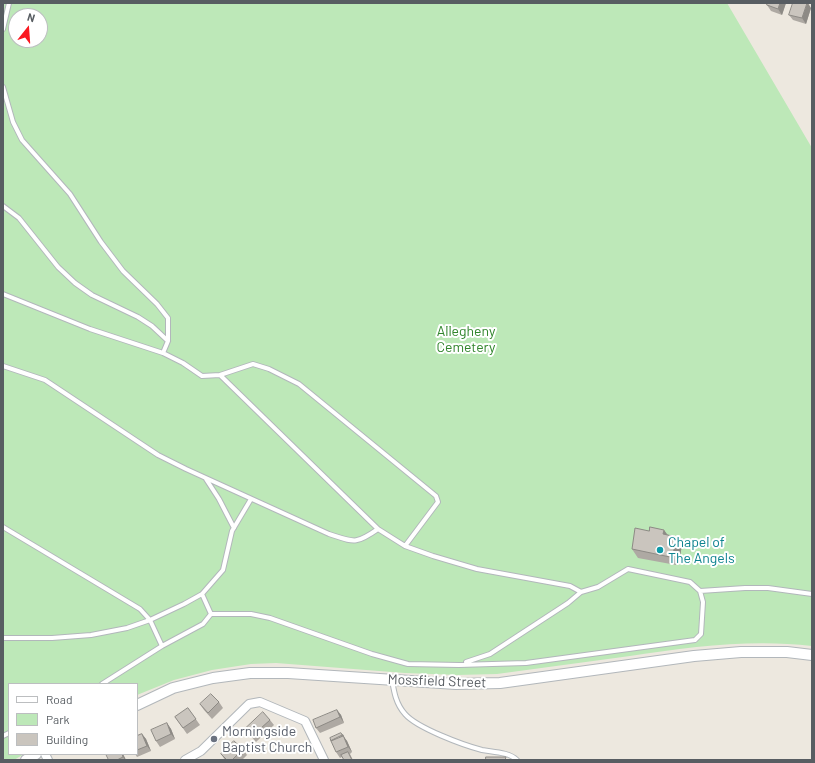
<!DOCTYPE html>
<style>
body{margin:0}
#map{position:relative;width:815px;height:763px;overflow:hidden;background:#ede8df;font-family:Barlow,sans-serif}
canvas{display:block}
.frame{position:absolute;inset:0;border:4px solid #585d62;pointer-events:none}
.legend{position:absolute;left:8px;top:683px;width:130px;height:72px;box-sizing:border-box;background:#fff;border:1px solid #bcbec0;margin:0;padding:5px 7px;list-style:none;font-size:12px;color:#585d62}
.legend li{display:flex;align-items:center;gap:8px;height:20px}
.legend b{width:20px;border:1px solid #bcbec0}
.north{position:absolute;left:8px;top:8px;width:40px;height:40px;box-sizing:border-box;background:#fff;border:1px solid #bcbec0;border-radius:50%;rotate:17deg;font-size:11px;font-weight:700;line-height:16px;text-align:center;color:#585d62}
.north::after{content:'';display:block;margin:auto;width:14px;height:18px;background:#fa1820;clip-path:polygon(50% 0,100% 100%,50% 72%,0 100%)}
</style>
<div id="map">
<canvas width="815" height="763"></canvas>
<div class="frame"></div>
<ul class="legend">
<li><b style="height:5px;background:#fff"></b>Road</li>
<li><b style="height:11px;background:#bde8b8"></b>Park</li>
<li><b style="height:11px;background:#cac5be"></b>Building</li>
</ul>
<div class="north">N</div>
</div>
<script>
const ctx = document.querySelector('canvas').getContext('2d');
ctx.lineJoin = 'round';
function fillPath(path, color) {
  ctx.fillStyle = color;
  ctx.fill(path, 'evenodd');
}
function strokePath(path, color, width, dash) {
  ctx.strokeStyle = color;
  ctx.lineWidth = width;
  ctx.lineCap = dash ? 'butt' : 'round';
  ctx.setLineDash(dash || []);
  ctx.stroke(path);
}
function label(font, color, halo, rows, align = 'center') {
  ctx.font = font + ' Barlow,sans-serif';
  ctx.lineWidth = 4;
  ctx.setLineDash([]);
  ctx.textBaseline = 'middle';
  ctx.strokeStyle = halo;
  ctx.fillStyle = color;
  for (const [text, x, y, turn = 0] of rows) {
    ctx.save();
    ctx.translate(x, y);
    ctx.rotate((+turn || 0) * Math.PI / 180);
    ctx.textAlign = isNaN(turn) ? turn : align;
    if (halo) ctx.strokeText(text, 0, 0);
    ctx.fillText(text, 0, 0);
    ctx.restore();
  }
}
fillPath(new Path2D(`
 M3,3H727L812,148V646C751,639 690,647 630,656C586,662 541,668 497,674L457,675L405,673L276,663L251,664L212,670L174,680L137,695V684H9V754H24L14,760H3ZM16,16H40V40H16Z`), '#bde8b8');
const service = new Path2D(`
 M3,29L9,3
 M3,87L13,122L22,140L70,194L101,242L123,271L157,304L168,318V341L163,353
 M3,206L19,218L58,267L75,283L92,295L138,317L152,326L168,341
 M3,294L90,329L163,353L183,363L202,376L220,375L378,529L405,546L433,556L477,569L570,586L581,592L598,587L628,569L690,582L700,591L703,602L701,634L695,640L526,663L459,665L408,664L372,654L270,618L251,614H211L203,624L162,646L150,620L140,609L3,527
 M3,366L45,380L158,455L186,469L329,534C354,542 355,545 378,529
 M220,375L253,364L269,369L299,384L436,496L438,502L405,546
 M206,479L219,499L234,528
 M700,591L745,588H768L812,594
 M202,594L211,614
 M3,638H52L91,635L127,628L150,620L184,604L202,594L223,570L232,531L251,499
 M466,662L490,654L568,603L581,592
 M392,680C394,692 396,704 405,714C417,728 463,745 482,750C492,752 509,752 517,760
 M102,684L162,646
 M3,736L9,733`);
const minor = new Path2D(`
 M45,754L48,760
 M185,760L201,751L249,704L260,702L305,721L324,760`);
const tertiary = new Path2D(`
 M137,705L173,688L213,678L250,673H288L456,684L500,683L694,656L741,652H787L812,655
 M26,760L36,754`);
strokePath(service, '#b2b7bb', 6);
strokePath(minor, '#b2b7bb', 10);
strokePath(tertiary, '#b2b7bb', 12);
strokePath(service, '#fff', 4);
strokePath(minor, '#fff', 8);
strokePath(tertiary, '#fff', 10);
fillPath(new Path2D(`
 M767,3H786L782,15L771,11L767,5Z
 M811,8L806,24L793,20L789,15Z
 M667,535L677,537L682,545L679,562H677L676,565L638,558L632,549Z
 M219,702L223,708L212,719L204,710L200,704Z
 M188,708L200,725L187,734L175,717Z
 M337,710L341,715L344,723L320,733L316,728Z
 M270,720L274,725L256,742L249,734L245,729Z
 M167,723L171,729L175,739L160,747L156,741Z
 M341,733L347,741L352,752L350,754L353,760H344L342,757L340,758L336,752Z
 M142,734L146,739L151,751L137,757L135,754H137V736Z
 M243,749L247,755L242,760H225L221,754Z
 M123,754L126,760H109Z`), '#aea9a3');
fillPath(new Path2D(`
 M780,3H786L782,15L778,9Z
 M807,3H808L811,8L806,24L802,18Z
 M664,530L670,538L663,534Z
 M677,537L682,545L679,562L673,554Z
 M671,553L677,562L676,565L670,557Z
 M337,710L341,715L344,723L340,717Z
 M167,723L171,729L175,739L171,734Z
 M341,733L347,741L352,752L348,747Z
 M142,734L146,739L151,751L147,746Z
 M122,754H123L126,760H125L123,757Z`), '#8d8a85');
const building = new Path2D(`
 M767,3H780L778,9L767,5Z
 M793,3H807L802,18L789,15Z
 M650,527L664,530L663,534L677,537L673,554L671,553L670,557L632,549L635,528L649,531Z
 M211,694L219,702L208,713L200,704Z
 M188,708L196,719L183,728L175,717Z
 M337,710L340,717L316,728L313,720Z
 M263,712L270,720L252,736L245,729Z
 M167,723L171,734L156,741L151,730Z
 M341,733L343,736L331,741L330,738Z
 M142,734L147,746L137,750V736Z
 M343,735L348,747L336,752L331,741Z
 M234,741L243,749L232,760H227L221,754Z
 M348,752L352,760H344L341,755Z
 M106,754H122L123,757L117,760H109Z
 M486,757H506L505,760H486Z`);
fillPath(building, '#cac5be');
strokePath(building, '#8d8a85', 1);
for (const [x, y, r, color] of [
 [660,550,4,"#0f9aa8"],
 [214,739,4,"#6b7280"]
]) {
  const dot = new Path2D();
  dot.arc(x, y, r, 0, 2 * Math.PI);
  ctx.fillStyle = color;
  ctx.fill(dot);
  strokePath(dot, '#fff', 1.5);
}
label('14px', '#31852c', '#fff', [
 ["Allegheny",466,331],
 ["Cemetery",466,347]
]);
label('14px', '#0d838f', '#fff', [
 ["Chapel of",668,542],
 ["The Angels",668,558]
], 'left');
label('14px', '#585d62', '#fff', [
 ["Mossfield Street",437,681,2]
]);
label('14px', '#5b616d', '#fff', [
 ["Morningside",222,731],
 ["Baptist Church",222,747]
], 'left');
</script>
